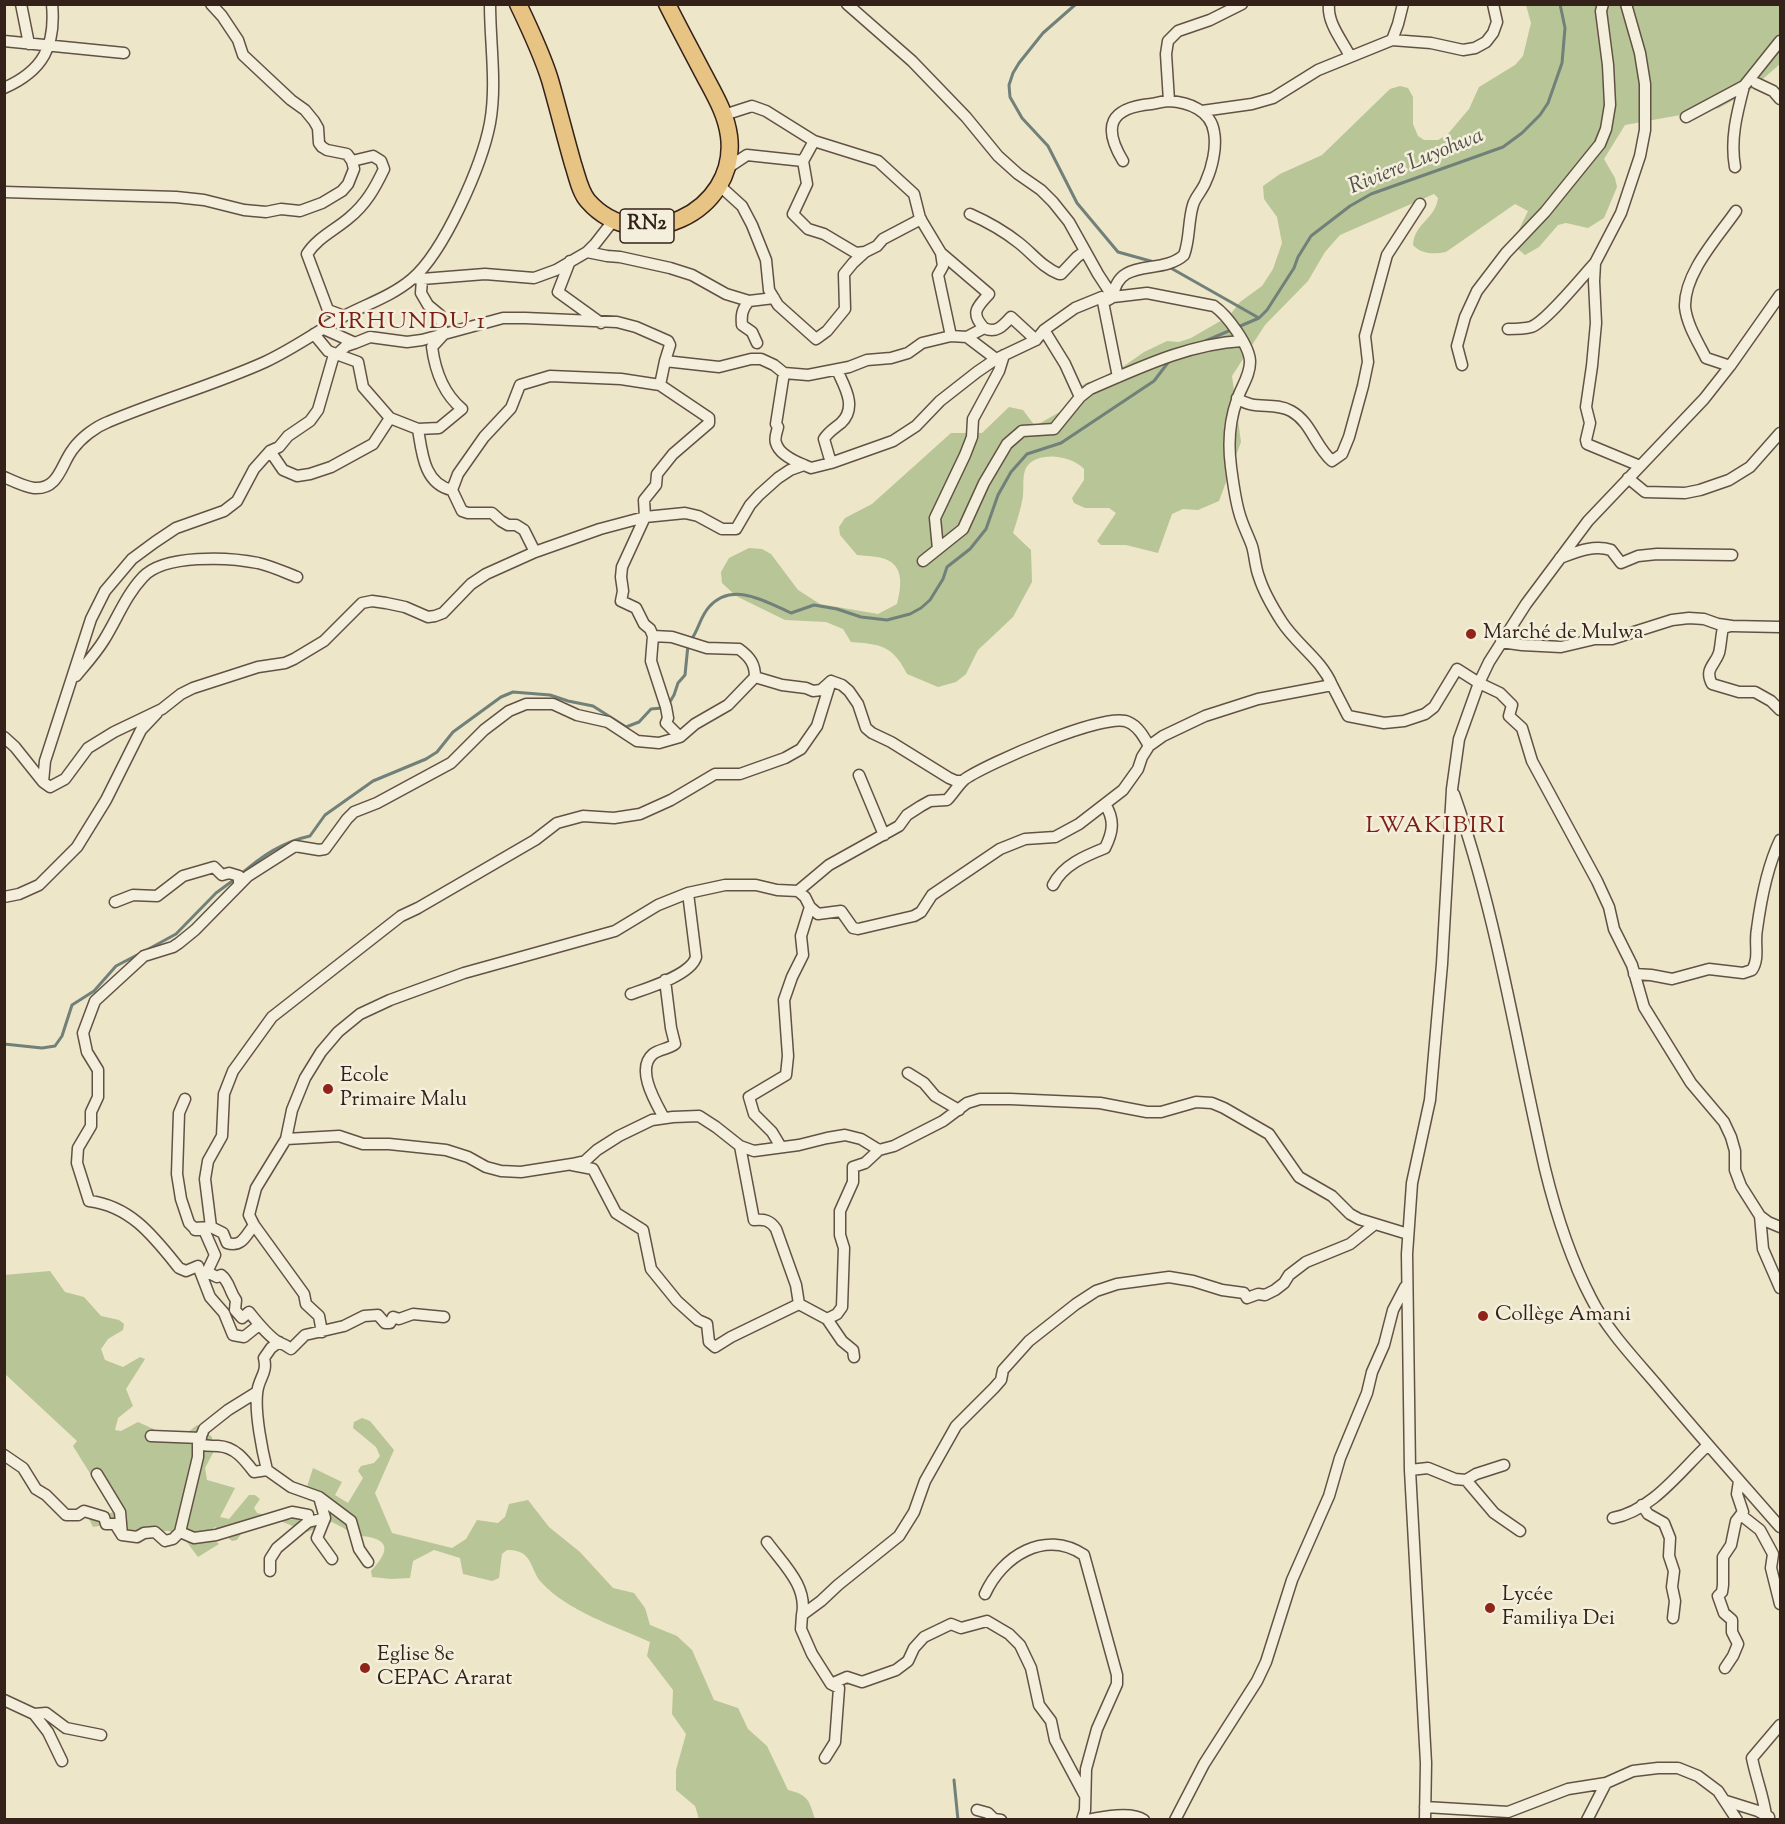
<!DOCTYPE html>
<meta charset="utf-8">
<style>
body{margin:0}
#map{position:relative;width:1785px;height:1824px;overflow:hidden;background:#eee6c9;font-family:"Sorts Mill Goudy",serif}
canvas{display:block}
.frame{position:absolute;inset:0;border:6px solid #342119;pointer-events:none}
</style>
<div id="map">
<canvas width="1785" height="1824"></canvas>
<div class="frame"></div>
</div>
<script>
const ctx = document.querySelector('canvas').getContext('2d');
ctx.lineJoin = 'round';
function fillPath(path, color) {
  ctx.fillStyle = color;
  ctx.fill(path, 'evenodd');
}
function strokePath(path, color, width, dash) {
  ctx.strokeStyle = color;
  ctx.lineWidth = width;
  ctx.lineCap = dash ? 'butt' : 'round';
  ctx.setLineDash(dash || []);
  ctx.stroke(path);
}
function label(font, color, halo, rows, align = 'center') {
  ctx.font = font + ' "Sorts Mill Goudy",serif';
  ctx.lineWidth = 5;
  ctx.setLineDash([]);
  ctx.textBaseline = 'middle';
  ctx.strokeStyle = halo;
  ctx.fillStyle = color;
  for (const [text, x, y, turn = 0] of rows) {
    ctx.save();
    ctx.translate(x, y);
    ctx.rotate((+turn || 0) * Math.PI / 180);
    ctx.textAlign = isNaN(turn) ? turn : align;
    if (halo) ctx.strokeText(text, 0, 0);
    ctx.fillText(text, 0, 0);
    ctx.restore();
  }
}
fillPath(new Path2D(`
 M1526,5H1780V64L1748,92L1719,108L1625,125L1604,159L1615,178L1617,187L1604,218L1588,228L1566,223L1558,225L1539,247L1525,255L1518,249L1514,240L1528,211L1515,204L1446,252C1435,254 1422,255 1413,245C1415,222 1435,220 1438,198L1434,194L1340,235L1325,252L1308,281L1265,325L1232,376L1241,442L1219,501L1198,510L1183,509L1172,514L1158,553L1126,545H1101L1097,541L1116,513L1109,508H1085L1074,503L1072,498L1084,480V469C1072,455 1036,450 1026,468C1022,475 1024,488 1023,496C1021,508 1017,521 1013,533L1031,550L1032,582L1013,617L978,650L966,674L956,682L938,687L907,674C893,646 881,644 851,642L843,629L826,622L785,620L736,596L722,583L721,572L729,558L749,548L762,549L771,554L798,590L820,604L878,614L897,604C901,588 905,566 885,559C877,556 866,556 857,555L840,535L839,527L845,518L872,504L951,433H982L1009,407L1023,410L1035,426L1065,409L1078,388L1086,383L1107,378L1144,352L1167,341L1179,342L1191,338L1229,316L1240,302L1262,286L1273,269L1282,243L1277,217L1264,199L1263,186L1280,174L1322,155L1390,89L1400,86L1408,88L1413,97V124L1418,136L1424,140H1438L1447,135L1469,109L1479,87L1515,65L1523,56L1531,23Z
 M50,1271L65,1292L84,1297L101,1316L119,1320L124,1324L123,1330L108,1339L101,1349L105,1360L123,1367L140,1357L145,1359L126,1389L133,1406L118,1418L115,1430L121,1431L138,1422L160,1432L187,1433L197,1425L212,1437L213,1453L205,1468L207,1480L235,1488L220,1517L229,1519L249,1495H255L260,1499L254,1508L257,1513L290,1520L299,1517L316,1523L321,1515L313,1501L304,1496L313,1468L342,1482L335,1495L348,1503L363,1478L358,1471L361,1466L374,1463L380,1456L376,1447L353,1428L354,1422L362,1418L370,1421L394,1450L375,1493L392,1533L452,1548L466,1539L477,1520L498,1523L505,1517L509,1504L528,1500L549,1527L580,1552L613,1588L634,1593L645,1608L650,1625L677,1636L692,1650L714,1700L738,1708L748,1729L767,1746L788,1790C809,1795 809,1801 815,1819H699L695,1806L676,1790V1770L686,1734L672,1714L673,1690L647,1656L650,1642C615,1626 567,1611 541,1582C530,1570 533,1549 507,1550L502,1554L499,1578L492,1581L463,1574L460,1558L434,1550L413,1561L410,1578L391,1579L372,1577L371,1571C380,1561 395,1544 373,1538C368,1536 363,1537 358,1535C350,1533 341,1526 332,1522L307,1532L278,1520L245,1528L237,1540L232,1541L215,1527L207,1534L219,1544L198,1557L183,1537L169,1531L132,1532L116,1523L93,1527L89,1519L114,1512L73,1446L77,1441L5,1374L4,1275Z`), '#b8c596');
strokePath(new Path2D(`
 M1076,4L1043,33L1019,63L1013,73L1009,85L1010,97L1022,118L1048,146L1077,203L1118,252L1154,262
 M1169,267L1259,318
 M1203,342L1259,318L1267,310L1294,268L1298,257L1311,236L1350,206L1371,194L1503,147L1522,133L1540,115L1548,103L1562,63L1565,28L1560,4
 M691,640C699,629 700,617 709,607C732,581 765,601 791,613L814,605L837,609L861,617L887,620L910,614L921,608L930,600L943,579L947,567L970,549L986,529L998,495L1011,472L1027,454L1061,443L1154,381L1170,360
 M668,705L674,695L678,683L685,675L688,645
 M240,875C262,856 282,842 310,836L325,815L373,781L426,759L437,752L453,732L501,697L513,692L550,695L568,701L593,706L626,727L639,722L651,709L662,708
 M145,951L176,934L216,893L235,879
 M4,1044L42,1048L55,1046L62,1036L72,1005L94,991L116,966L139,954
 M954,1780L958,1820`), '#718079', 3);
const minor = new Path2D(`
 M21,4L29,44
 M211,4L222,16L238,40L243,55L291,100L305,110L314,121L318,128L319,143L322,147L327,150L347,154L352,161
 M847,4L912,61L966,117L998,156L1018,174L1041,190L1053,202L1069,222L1098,274L1113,297L1147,293L1214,306C1227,315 1250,346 1250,362C1250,376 1241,387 1237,400C1229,422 1228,444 1231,467C1233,482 1235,498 1239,512C1242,524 1248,535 1252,546C1255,556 1255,567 1259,577C1264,593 1273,608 1282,622C1297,645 1321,659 1332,685
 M1329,4C1327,23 1342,40 1350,56
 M1626,4L1640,53L1645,84V130L1640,156L1621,213L1595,263L1594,281L1596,323L1592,366L1586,407L1590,423L1586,440L1587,444L1640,466
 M1392,40L1398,24L1403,4
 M4,41L124,53
 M1756,83L1773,91L1780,99
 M4,88C43,71 56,46 52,4
 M1169,101L1166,54L1168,41L1178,31L1210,20L1242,4
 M1202,111L1252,104L1273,98L1318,70L1392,40L1431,43L1463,50L1475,48L1486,42L1493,33L1497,22L1493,4
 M724,115L752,106L766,111L814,141
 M1686,117L1744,86L1780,41
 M803,161L814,141L878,161L914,194L920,218L941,253L943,266L938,275L951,336
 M1735,167C1730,139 1737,113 1744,86
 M726,169L747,155L803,161L807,184L793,214L808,229L824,234L856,253L865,252
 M720,186L742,206L752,225L766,260L769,290L778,305L816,339L827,331L845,309L844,274L853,263L865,252L877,246L883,239L921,219
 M4,192L176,197L204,200L244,210L266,212L281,209L300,211L322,203L342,191L348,184L354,169L352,161L373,156L381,161L384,169C375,188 366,204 349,218C335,230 317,238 307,254L328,310L344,316
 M970,214C988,222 1004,231 1019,243C1033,254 1042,267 1059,274H1061L1077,257L1085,251
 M587,252L607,256L620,257L670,268L692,275L726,294L749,301L774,298
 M941,253L989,294C977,307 970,313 984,328L967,337
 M570,261L558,292L601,323
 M413,278L422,279L485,274L534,278L556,270L587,252L595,244L613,221
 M1102,297L1118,377
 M749,301C742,309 741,315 742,325L752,332L757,343
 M984,328C996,334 1003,326 1011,317L1036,340
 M324,329L355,343L370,337L407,342L422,340L503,318H525L617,322L636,327L668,341L670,345L665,361L719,367L751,359H761L774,365L784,373L808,375L849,367L867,360L891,358L908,353L922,343L951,336L967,337L996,359
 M1508,329C1516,329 1524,329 1531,327C1546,322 1582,277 1595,263
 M1044,330L1065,364L1080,397
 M314,334L328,351L358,362L363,387L390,418
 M355,343L346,346L333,358L318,410L310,421L288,436L279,447L270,451L254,469L237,501L224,511L176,528L155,542L132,559L105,591L91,619L45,761L43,782L50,787L65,779L88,748L114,732L162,709L181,694L193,688L258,667L285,663L294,659L324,641L362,603L372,601L386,603L405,607L428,617L435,616L443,613L471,584L486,574L535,552L600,529L645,517L685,513L698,516L722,529H736L750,505L759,495L778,478L790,470L804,465L811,468L831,463L893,441L916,426L940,401L977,372L996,359L1036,340L1044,330L1075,308L1102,297L1108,300L1113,297C1118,256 1161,276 1184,255C1190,239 1188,221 1193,205C1195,197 1203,190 1206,181C1212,168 1217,147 1214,132C1211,111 1189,102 1169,101C1164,101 1157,103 1151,104C1110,108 1102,126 1123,161
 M665,361L660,385L709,418V423L673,454L657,474L656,485L644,500L645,517L622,567L621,577L623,591L621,601L636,608L644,624L650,629L653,636L651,661L666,707L668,718L666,723L680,737
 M1462,365L1457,346L1465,317L1477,291L1506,253L1545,212L1600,144L1606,129L1610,105L1608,65L1601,11L1603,4
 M1730,366L1706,358C1698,342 1687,325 1685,307C1684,273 1718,237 1736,211
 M784,373L776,424L778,427C777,432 774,438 776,443C779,454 794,461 804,465
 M1237,398C1254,411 1273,401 1291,411C1311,422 1315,446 1332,461L1342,454L1349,437L1363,386L1368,362L1365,336L1387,255L1420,204
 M418,429L439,428L462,409C444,394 435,370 432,347L443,335L440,315L428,305L421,293L422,279
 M270,451L283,470L297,476L310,474L331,467L373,444L390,418L418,429C422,453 424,484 452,490L462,511L468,513H492L501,521L508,525H516L524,530L535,552
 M831,463L824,439C828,432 835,428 841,423C858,407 844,386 837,370
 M4,477C13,481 25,487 34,488C59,490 61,464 73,449C81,438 95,427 108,422C160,400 214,385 265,362C293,349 318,331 344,316C367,304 392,296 412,279C444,252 482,165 490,123C497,84 490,44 490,4
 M1628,478L1645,492L1685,493L1700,490L1729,480L1750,467L1780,433
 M452,490L458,474L484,437L511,408L520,385L550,376L621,379L660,385
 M938,549L935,518L965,455L972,437L973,419L999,371L1004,355
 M1560,558C1576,552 1594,544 1611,550L1621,563L1638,556L1657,554L1732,555
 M923,561L963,529L984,483L1007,444L1022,431L1054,429L1080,397L1090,389C1139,368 1188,344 1242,341
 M1731,626L1723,628C1721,636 1721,645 1719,653C1715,665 1704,669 1712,684L1739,692H1755L1771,701L1780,710
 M1501,642L1522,645L1561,647L1595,639H1612L1672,620L1689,618L1704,619L1718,624L1732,626L1780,627
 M76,676C86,664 96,653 104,640C117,619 126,595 143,577C164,554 229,557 258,563C271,566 284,572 297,577
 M755,677L782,685L806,688L813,691L821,690L831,681L842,685L849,691L858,704L866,728L872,733L891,742L949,778L956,781H963
 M4,737L15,747L43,782
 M859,775L884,835
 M1454,794C1497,915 1516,1044 1545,1169C1556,1214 1569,1256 1591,1298C1607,1330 1634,1358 1657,1385C1697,1433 1739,1480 1780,1527
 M1053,885C1063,865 1085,856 1105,848C1113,832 1115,820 1105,804
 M798,891L829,865L899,826L907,815L921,806L930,801L947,800C953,794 958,785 965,779C987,764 1106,711 1128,722C1138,726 1144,737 1149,746
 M4,897L19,894L39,885L77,847L106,800L141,730L157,713
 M115,902L133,895L157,896L183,876L214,867L222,875L229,873L239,876V884
 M1634,974L1651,975L1672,979L1709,969L1743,973L1752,970C1760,958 1754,943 1757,929C1761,899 1767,867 1780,840
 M631,994C648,988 691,975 696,957L688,893
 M908,1073L924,1083L935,1096L959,1110
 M185,1099L179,1113L177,1174L181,1199L189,1223L194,1228L211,1227L223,1233L227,1243C242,1248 246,1235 254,1225L249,1215L256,1188L286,1139L292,1110L305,1078L321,1052L338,1032L360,1014L390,1000L464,973L615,931L658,905L688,893L725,885H756L777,890L798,891L805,897L810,907L818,914L841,911L853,928L858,929L914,916L921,912L932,895L1000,849L1025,839L1055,837L1079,824L1123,790L1138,769L1142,757L1149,746L1163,736L1205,716L1258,699L1332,685L1348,716L1384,723L1404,721L1425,714L1434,707L1457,669L1479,683L1500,693L1512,705L1509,716L1522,728L1532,761L1597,881L1609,907L1614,929L1632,965L1644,1007L1691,1083L1724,1122L1731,1137L1735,1151V1170L1741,1186L1760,1216L1763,1249L1780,1288
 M664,1118C656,1103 635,1069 653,1054C660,1049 669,1049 675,1044L671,1028L665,980
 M286,1139L339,1136L363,1144H389L446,1150L468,1157L486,1167L501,1171L521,1172L572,1164L585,1161L597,1150L619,1136L652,1120L673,1117L699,1116L716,1127L740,1146L754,1151L799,1145L827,1138L845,1135L861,1139L879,1150L894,1146L943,1121L967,1103L980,1099H1010L1100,1103L1147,1112H1161L1196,1102L1212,1103L1224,1108L1269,1134L1299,1177L1332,1196L1350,1214L1359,1219L1408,1234
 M740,1146L754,1220C764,1219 770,1220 776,1229L796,1285L799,1304L827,1319L837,1314L842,1307L844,1248L840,1235V1211L853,1182V1167L865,1163L879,1150
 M781,1147L772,1132L754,1114L749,1097L786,1075L788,1056L784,1000L792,977L803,955L801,936L810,907
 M572,1165L593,1169L616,1213L643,1230L651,1269L677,1301L698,1320L707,1324L709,1342L715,1347L731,1337L799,1304
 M1760,1216L1768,1222L1780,1227
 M254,1225L304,1294L306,1304L319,1316L322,1332
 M211,1227L205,1179L208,1161L222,1136L224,1094L233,1071L272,1017L401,916L418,908L535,840L557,823L583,816L614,818L640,814L671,800L715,774H740L785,758L801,749L817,726L831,681
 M195,1230H204L215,1255L207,1272L217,1277L221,1275C230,1282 229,1291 236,1300L235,1310L242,1318L249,1312C257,1322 267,1335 278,1342C283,1344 286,1345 291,1349L305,1335L344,1326L364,1316L378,1315L385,1323H390L393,1317L399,1319L413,1314L444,1317
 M827,1319L842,1341L853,1350L854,1357
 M259,1325L244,1337L233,1335L224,1313L210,1297L198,1266L186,1271L179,1268C154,1237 131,1206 89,1201L77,1163L78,1148L91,1126V1112L98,1097V1070L87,1052L83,1033L95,1001L144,956L173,947L179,943L195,930L248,876L295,846L319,850L325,849L347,819L354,812L377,803L451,763L484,730L509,711L526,704H553L577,715L608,722L637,741L659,743L680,737L695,724L728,705L755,677C755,664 750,657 739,649L707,648L672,637L653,636
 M279,1342L271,1348L264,1358C268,1374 258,1378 257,1394C255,1414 262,1450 267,1470L291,1487L319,1497L351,1521L359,1549L368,1562
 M151,1436L201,1438
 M198,1444C205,1446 211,1446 218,1446C235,1447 244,1459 254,1472L267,1470
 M4,1455L23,1468L36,1489L46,1495L66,1515H78L84,1511L104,1517L106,1524H115L122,1535
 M1410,1470L1428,1468L1455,1479L1466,1480L1476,1474L1504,1465
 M97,1474L120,1512L122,1535L137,1537L144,1533L155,1532L165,1541L173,1539L180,1532L198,1457V1444L204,1429L228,1410L257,1392
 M1466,1480L1494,1513L1520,1531
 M319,1497L325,1518L317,1538L332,1559
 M1642,1505L1648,1514L1664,1523L1670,1538L1669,1556L1674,1571L1672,1587L1675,1601L1673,1618
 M1741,1515L1760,1530L1773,1554L1771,1568L1780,1604
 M1613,1518C1652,1511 1681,1470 1708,1445
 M180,1532L194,1538L216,1535L292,1512L308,1515V1522
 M767,1542C783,1564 808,1586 802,1615
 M270,1571V1559L277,1548L308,1522L325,1518
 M985,1594C1002,1556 1045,1529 1084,1555L1117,1675V1684L1097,1729L1086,1769L1085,1810L1082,1820
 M1725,1668L1733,1656L1738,1644L1732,1632V1620L1724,1613L1718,1596L1722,1592L1723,1585V1557L1731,1545L1736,1521L1743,1512L1737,1494L1739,1481
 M831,1684L847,1677L862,1682L896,1670L908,1661L914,1648L924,1637L951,1624L961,1628L987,1621L1009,1634L1020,1645L1031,1668L1039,1705L1051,1721L1055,1740L1085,1796
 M4,1700L34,1714L48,1732L62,1761
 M34,1714L46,1713L66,1728L101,1735
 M825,1758L835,1742L839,1688L831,1684L812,1654L801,1629L802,1615L821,1601L838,1585L899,1536L914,1512L925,1481L956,1426L994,1388L1001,1380L1003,1370L1029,1341L1076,1304L1096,1291L1117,1284L1169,1277L1193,1281L1222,1290L1244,1293L1247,1298L1258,1294L1265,1295L1275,1290L1284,1283L1289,1275L1306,1262L1350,1244L1375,1224
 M1726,1801L1758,1811L1769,1817
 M1425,1807L1508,1812L1568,1789L1606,1783
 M977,1810L988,1813L994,1819L1001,1820
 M1766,1815C1763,1795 1756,1778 1752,1758L1780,1725
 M1087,1820C1102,1817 1131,1811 1144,1820
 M1175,1820L1204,1764L1257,1681L1266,1662L1292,1580L1329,1496L1340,1458L1367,1393L1372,1372L1384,1345L1393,1310L1405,1287
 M1425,1820L1426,1763L1410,1470L1407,1254L1412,1183L1430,1100L1442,964L1452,789L1459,739L1479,683L1489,662L1526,604L1588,521L1704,399L1730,366L1780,295
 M1587,1820L1606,1783L1633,1771L1658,1768H1678L1698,1776L1718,1791L1737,1820`);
const highway = new Path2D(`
 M518,4C530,29 542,54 550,80C558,108 565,136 573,164C577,176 580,192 588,201C638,258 739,213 729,136C726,113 714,94 703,73C691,50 679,28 667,4`);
strokePath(minor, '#625245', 13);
strokePath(highway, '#342119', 19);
strokePath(minor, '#f4efdc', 10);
strokePath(highway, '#e7c384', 16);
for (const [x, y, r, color] of [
 [1471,634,6,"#8f2418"],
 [328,1089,6,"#8f2418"],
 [1483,1316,6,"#8f2418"],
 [1490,1608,6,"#8f2418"],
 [365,1668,6,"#8f2418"]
]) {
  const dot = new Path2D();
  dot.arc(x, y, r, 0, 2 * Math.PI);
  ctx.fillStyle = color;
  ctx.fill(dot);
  strokePath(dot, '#f4efdc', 2);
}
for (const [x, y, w] of [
 [647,226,54]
]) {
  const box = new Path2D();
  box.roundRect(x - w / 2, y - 17, w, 34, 4.5);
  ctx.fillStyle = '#f4efdc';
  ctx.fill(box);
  strokePath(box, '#342119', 1.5);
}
label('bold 20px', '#342119', null, [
 ["RN2",647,226]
]);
label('21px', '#342119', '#f4efdc', [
 ["Marché de Mulwa",1483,634],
 ["Ecole",340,1077],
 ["Primaire Malu",340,1101],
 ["Collège Amani",1495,1316],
 ["Lycée",1502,1596],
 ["Familiya Dei",1502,1620],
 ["Eglise 8e",377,1656],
 ["CEPAC Ararat",377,1680]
], 'left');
label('italic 22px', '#525049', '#f4efdc', [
 ["Riviere Luyohwa",1417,163,-22]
]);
ctx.letterSpacing = '1.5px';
label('24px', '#7a1f14', '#f4efdc', [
 ["CIRHUNDU 1",402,324],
 ["LWAKIBIRI",1436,828]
]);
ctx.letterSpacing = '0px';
</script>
